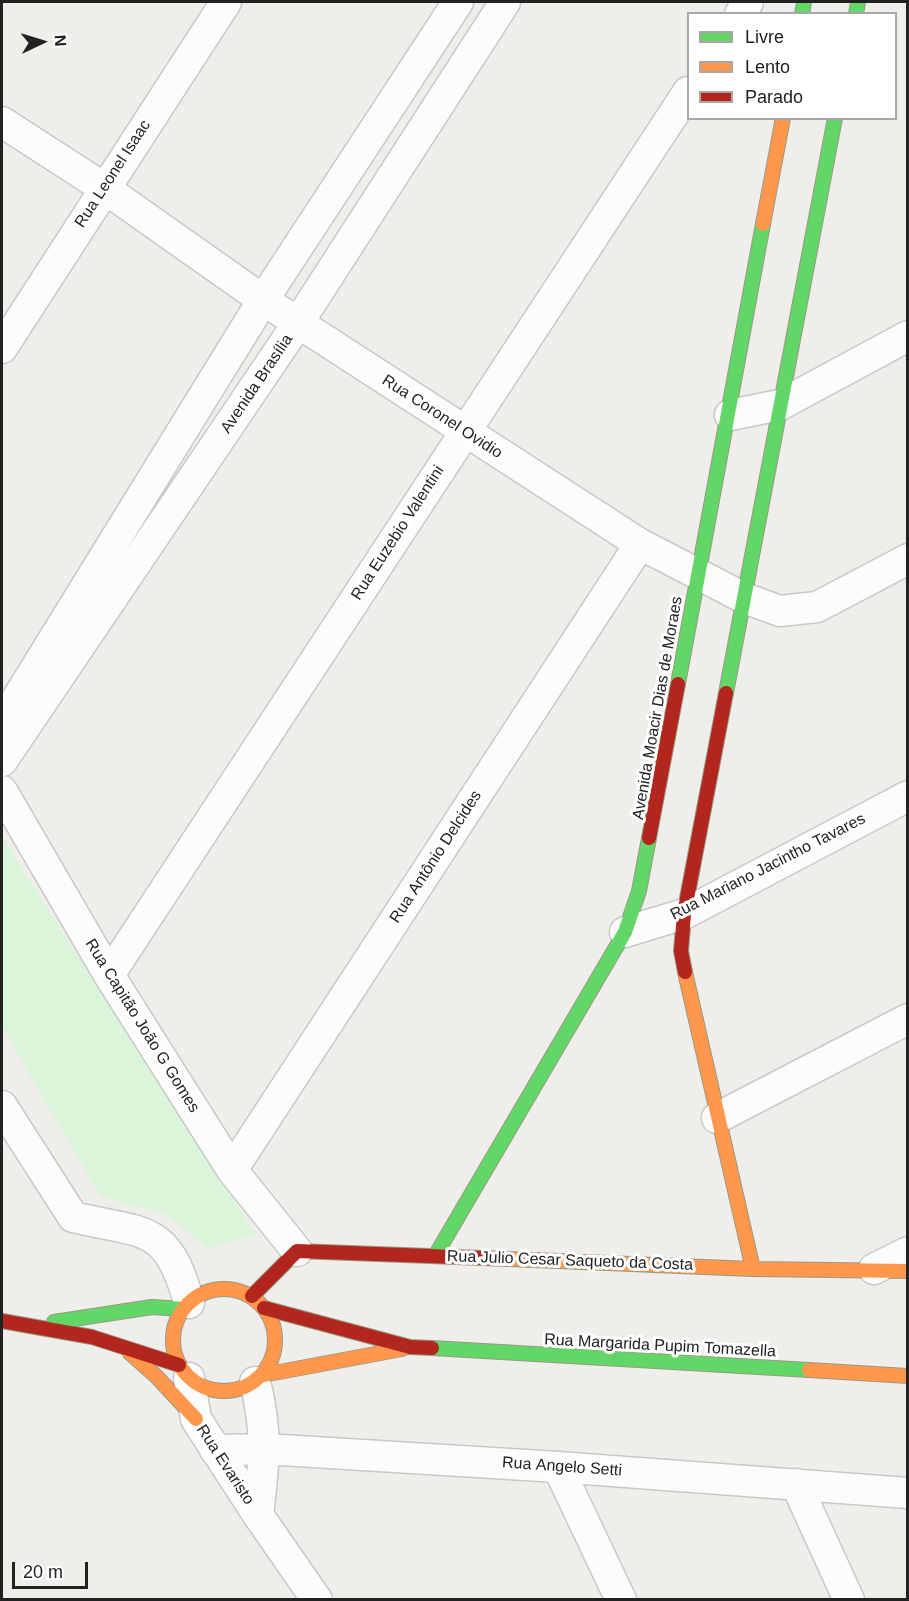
<!DOCTYPE html>
<meta charset="utf-8">
<style>
body{margin:0}
#map{position:relative;width:909px;height:1601px;overflow:hidden;background:#f0eeeb;font-family:Arial,sans-serif}
canvas{display:block}
.frame{position:absolute;inset:0;border:3px solid #222;pointer-events:none}
.legend{position:absolute;left:687px;top:12px;width:210px;height:108px;box-sizing:border-box;background:#fff;border:2px solid #a7a7a7;margin:0;padding:8px 10px;list-style:none;font-size:18px;color:#222}
.legend li{display:flex;align-items:center;gap:12px;height:30px}
.legend b{width:30px;border:2px solid #a7a7a7}
.north{position:absolute;left:12px;top:12px;width:60px;height:60px;-webkit-text-stroke:4px #fff;paint-order:stroke;rotate:86deg;font-size:16px;font-weight:700;line-height:24px;text-align:center;color:#222}
.north::after{content:'';display:block;margin:auto;width:21px;height:27px;background:#222;clip-path:polygon(50% 0,100% 100%,50% 72%,0 100%)}
.scale{position:absolute;left:12px;top:1562px;width:76px;height:27px;box-sizing:border-box;border:3px solid #222;border-top:0;padding-left:8px;font-size:18px;line-height:21px;white-space:nowrap;color:#222;-webkit-text-stroke:4px #fff;paint-order:stroke}
</style>
<div id="map">
<canvas width="909" height="1601"></canvas>
<div class="frame"></div>
<ul class="legend">
<li><b style="height:8px;background:#63d668"></b>Livre</li>
<li><b style="height:8px;background:#ff974d"></b>Lento</li>
<li><b style="height:8px;background:#b3261e"></b>Parado</li>
</ul>
<div class="north">N</div>
<div class="scale">20 m</div>
</div>
<script>
const ctx = document.querySelector('canvas').getContext('2d');
ctx.lineJoin = 'round';
function fillPath(path, color) {
  ctx.fillStyle = color;
  ctx.fill(path, 'evenodd');
}
function strokePath(path, color, width, dash) {
  ctx.strokeStyle = color;
  ctx.lineWidth = width;
  ctx.lineCap = dash ? 'butt' : 'round';
  ctx.setLineDash(dash || []);
  ctx.stroke(path);
}
function label(font, color, halo, rows, align = 'center') {
  ctx.font = font + ' Arial,sans-serif';
  ctx.lineWidth = 6;
  ctx.setLineDash([]);
  ctx.textBaseline = 'middle';
  ctx.strokeStyle = halo;
  ctx.fillStyle = color;
  for (const [text, x, y, turn = 0] of rows) {
    ctx.save();
    ctx.translate(x, y);
    ctx.rotate((+turn || 0) * Math.PI / 180);
    ctx.textAlign = isNaN(turn) ? turn : align;
    if (halo) ctx.strokeText(text, 0, 0);
    ctx.fillText(text, 0, 0);
    ctx.restore();
  }
}
fillPath(new Path2D(`
 M2,837L256,1235L207,1248L165,1214L100,1196L2,1027Z`), '#daf5da');
const street = new Path2D(`
 M740,14L748,2
 M2,122L104,188L263,300L640,544L744,598L780,611L817,607L908,559
 M2,348L226,2
 M730,415L780,405L908,336
 M2,723L263,300L458,2
 M2,761L298,323L505,2
 M2,791L109,975L232,1170L297,1251
 M625,932L684,914L908,796
 M109,975L688,92
 M2,1106L73,1217C144,1234 168,1223 189,1303
 M717,1118L908,1019
 M232,1170L640,544
 M874,1269L908,1252
 M189,1378L196,1419L258,1515L317,1600
 M255,1382C268,1432 264,1465 258,1515
 M215,1450L265,1449L558,1467L908,1493
 M558,1467L621,1600
 M796,1484L849,1600`);
const fast = new Path2D(`
 M802,14L804,2
 M856,14L858,2
 M678,684L763,224
 M726,693L835,118
 M435,1256L625,932L639,891L649,838
 M54,1322L152,1307L183,1309
 M432,1348L809,1370`);
const slow = new Path2D(`
 M763,224L783,118
 M685,972L753,1269
 M509,1259L753,1269L908,1271
 M173 1340a51 51 0 1 1 102 0a51 51 0 1 1-102 0Z
 M130,1353L156,1376L196,1419
 M809,1370L908,1376
 M263,1375L402,1349`);
const jam = new Path2D(`
 M649,838L678,684
 M685,972L681,951L684,914L726,693
 M252,1296L297,1251L509,1259
 M264,1308L410,1347L432,1348
 M2,1321L92,1337L179,1365`);
strokePath(street, '#c9c8c7', 33);
strokePath(fast, '#999a82', 16);
strokePath(slow, '#999a82', 16);
strokePath(jam, '#999a82', 16);
strokePath(street, '#fdfcfc', 30);
strokePath(fast, '#63d668', 14);
strokePath(slow, '#ff974d', 14);
strokePath(jam, '#b3261e', 14);
label('16px', '#222', '#fff', [
 ["Rua Leonel Isaac",113,174,-57],
 ["Avenida Brasília",257,384,-56],
 ["Rua Coronel Ovidio",442,417,33],
 ["Rua Euzebio Valentini",398,533,-57],
 ["Avenida Moacir Dias de Moraes",658,708,-80],
 ["Rua Antônio Delcides",436,857,-57],
 ["Rua Mariano Jacintho Tavares",768,867,-27],
 ["Rua Capitão João G Gomes",142,1026,58],
 ["Rua Julio Cesar Saqueto da Costa",570,1261,2],
 ["Rua Margarida Pupim Tomazella",660,1346,3],
 ["Rua Evaristo",225,1465,57],
 ["Rua Angelo Setti",562,1467,4]
]);
</script>
